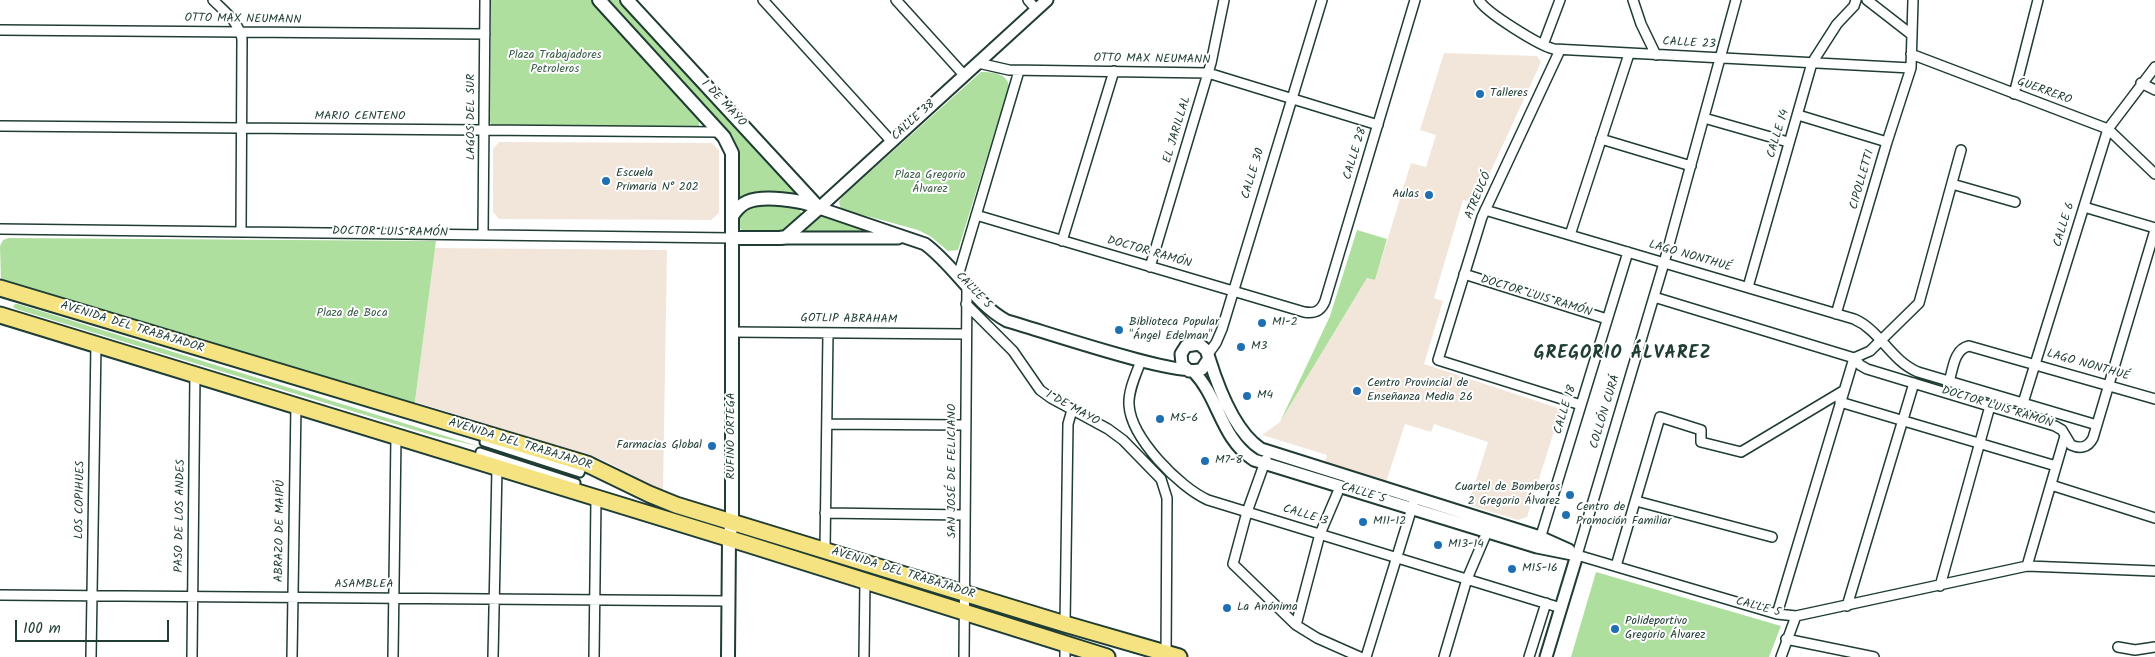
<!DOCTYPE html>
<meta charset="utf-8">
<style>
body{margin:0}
#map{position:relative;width:2155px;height:657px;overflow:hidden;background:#fff;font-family:Kalam,sans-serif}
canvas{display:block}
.scale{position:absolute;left:15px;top:620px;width:154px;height:22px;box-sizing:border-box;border:2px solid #1f3d34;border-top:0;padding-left:6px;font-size:15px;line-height:18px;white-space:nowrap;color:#1f3d34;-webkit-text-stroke:4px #fff;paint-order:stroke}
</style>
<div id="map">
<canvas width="2155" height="657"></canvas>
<div class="scale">100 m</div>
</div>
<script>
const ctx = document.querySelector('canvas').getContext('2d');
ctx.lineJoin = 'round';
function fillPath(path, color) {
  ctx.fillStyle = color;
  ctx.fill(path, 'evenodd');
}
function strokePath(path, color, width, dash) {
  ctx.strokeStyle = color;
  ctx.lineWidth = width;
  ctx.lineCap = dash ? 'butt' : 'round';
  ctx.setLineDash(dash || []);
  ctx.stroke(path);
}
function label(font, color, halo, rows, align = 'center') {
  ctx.font = font + ' Kalam,sans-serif';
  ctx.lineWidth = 4;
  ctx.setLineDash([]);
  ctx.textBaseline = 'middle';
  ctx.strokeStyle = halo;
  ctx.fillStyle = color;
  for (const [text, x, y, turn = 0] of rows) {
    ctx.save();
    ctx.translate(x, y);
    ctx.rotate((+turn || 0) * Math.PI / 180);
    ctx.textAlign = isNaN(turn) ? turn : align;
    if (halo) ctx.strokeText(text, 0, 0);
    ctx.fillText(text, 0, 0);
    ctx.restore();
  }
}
fillPath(new Path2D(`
 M1444,53L1537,56L1541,62L1476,203L1463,200L1434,298L1443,301L1424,364L1561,409L1527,517L1518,520L1468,505L1488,442L1434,424L1431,432L1405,424L1386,482L1325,463L1327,455L1262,435L1280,422L1367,278L1375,280L1411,163L1426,167L1436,135L1420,130Z
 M499,142L712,143L719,150V213L711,220L499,219L493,212V149Z
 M435,248L667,250L663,491L603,460L415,402Z`), '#f2e6db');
fillPath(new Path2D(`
 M491,0H591L699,118V126L696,128L492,126L490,122Z
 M605,0H619L798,191L797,194L754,195L739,200V156L734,141Z
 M981,72C992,72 1007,73 1009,86L958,250L948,251L930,236L918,230L841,209L839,202L842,197Z
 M756,205H790L800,209L802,217L784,231H743C728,219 744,210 756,205Z
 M821,216L867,229L869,231L867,232H801Z
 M1357,230L1387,239L1375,280L1367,278L1280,422L1330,316Z
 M8,238L436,241L414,409L1,282L0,246L3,240Z
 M15,304H18L481,447L431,435L16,309L13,307Z
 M1596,572L1781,626L1769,657H1571Z`), '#afdf9e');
const pedestrian = new Path2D(`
 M485,437L570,464L582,468L580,473L484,442Z
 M480,452L576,483L575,488L485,459L479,457Z`);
const minor = new Path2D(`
 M213,0C224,11 239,22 242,39L241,232
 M763,0L892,142
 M896,0L964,75
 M1028,0L1036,9
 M1479,0C1485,12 1540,46 1554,49L1911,68
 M1633,0L1641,24L1656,55
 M1736,0L1664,263L1577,555L1777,614L1796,616L2027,566L2155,571
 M1867,0L1912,35
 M0,30L485,34
 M1543,45L1560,0
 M1560,50L1482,217L1438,360L1581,405
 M1911,54L2108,129L2155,174
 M978,63L1009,70L1208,73L1378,125
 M2141,83L2155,90
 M2014,94L2038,0
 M1798,115L1887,142
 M1704,118L1788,142
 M0,126L720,132
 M1601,139L1691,166
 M1952,184L2015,202
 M2084,207L2155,228
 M1485,210L1854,319C1880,330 1891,361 1918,372L2097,425
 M976,215L1304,312C1315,314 1321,311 1325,301L1415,0
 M0,229L732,238
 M483,235L485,0
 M1570,235L1629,54
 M1062,241L1114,71
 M1150,267L1211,63L1224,0
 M1464,274L1607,319
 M958,276L1019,71
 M1748,287L1812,63L1837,24L1854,6L1856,0
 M1654,297L1854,358L1860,365L1867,369L2055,426L2062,430L2071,445C2080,449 2088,448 2093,438L2155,230
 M966,304L1013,351L1040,390L1051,398L1108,429L1123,440L1161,479L1167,498L1166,657
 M1836,314L1887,142L1911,68L1913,0
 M731,332L966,334
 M1208,354L1216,343L1222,329L1322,0
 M1854,358L1870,351L1919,303L1961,150
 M1141,361C1136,374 1128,391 1129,405C1131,438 1179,487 1208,500L1561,608
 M1949,382C1953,369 1954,349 1969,346L2155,399
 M1840,402L2056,466
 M2023,403L2108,129L2155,67
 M827,424L965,425
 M1266,459L1247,512L1233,564L1296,625L1317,638L1360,657
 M2051,485L2155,518
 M1636,501L1772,537
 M825,513L965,515
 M1539,542L1628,252
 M825,550L828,333
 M1616,566L1660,417L1701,430V442L1741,452L1843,391
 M2027,566L2065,436
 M1940,586L1990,406
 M0,595L729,601
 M1847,606L1914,383
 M1777,614L1854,358
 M1065,624L1068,424L1072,410
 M1296,625L1320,534L1340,487
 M1786,639L1874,657
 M2118,647L2135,650L2155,647
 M91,657L96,344
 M192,657L195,374
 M292,657L296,405
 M393,657L396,436
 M493,657L497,468
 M594,657L596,499
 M864,657L865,581
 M964,657L967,285
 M1065,657V644
 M1366,657L1415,498
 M1444,657L1467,579L1487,532
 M1529,657L1546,603
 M1781,657L1796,616`);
const tertiary = new Path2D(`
 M1047,0L819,208L925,244C955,266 974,303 1007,321C1037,329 1182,379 1202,369L1209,358L1206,350L1199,344L1186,346L1181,354L1182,364L1189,371
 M780,238H898
 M1209,358C1218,387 1235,432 1261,449L1540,537L1569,550
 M1194,372C1219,398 1221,439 1254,460L1537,547L1577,555
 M1546,657L1577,555`);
const secondary = new Path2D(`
 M599,0L724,137L732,153V522L729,539L728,657
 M627,0L819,208
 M732,216C736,210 740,205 747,202C763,195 801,200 817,207
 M732,238H780L786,237L819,208`);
const primary = new Path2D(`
 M0,288L587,464L649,494L676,505L1065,624L1179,657
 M0,315L747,544L1107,657`);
strokePath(pedestrian, '#1f3d34', 11);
strokePath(minor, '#1f3d34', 12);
strokePath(tertiary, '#1f3d34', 15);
strokePath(secondary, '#1f3d34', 16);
strokePath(primary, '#1f3d34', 19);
strokePath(pedestrian, '#fff', 7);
strokePath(minor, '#fff', 9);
strokePath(tertiary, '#fff', 11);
strokePath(secondary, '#fff', 12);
strokePath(primary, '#f5e382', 15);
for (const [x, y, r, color] of [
 [1480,94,5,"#1f6fb2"],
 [606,181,5,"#1f6fb2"],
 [1429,195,5,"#1f6fb2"],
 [1262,323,5,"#1f6fb2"],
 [1119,330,5,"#1f6fb2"],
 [1241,347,5,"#1f6fb2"],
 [1357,391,5,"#1f6fb2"],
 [1247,396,5,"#1f6fb2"],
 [1160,419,5,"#1f6fb2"],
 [712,446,5,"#1f6fb2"],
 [1205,461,5,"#1f6fb2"],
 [1570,495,5,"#1f6fb2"],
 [1566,515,5,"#1f6fb2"],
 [1363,522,5,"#1f6fb2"],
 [1438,545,5,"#1f6fb2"],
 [1512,569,5,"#1f6fb2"],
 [1227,608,5,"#1f6fb2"],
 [1615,629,5,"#1f6fb2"]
]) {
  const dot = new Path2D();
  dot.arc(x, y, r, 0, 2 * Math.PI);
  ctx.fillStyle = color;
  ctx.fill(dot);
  strokePath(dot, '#fff', 2);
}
label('12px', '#1f3d34', '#fff', [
 ["OTTO MAX NEUMANN",243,20,1],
 ["CALLE 23",1689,44,3],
 ["OTTO MAX NEUMANN",1152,60,1],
 ["GUERRERO",2044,92,20],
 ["1 DE MAYO",723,104,47],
 ["MARIO CENTENO",360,117],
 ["LAGOS DEL SUR",472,117,-90],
 ["CALLE 38",914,121,-42],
 ["EL JARILLAL",1178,130,-73],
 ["CALLE 14",1779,134,-73],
 ["CALLE 28",1356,154,-73],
 ["CALLE 30",1254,174,-73],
 ["CIPOLLETTI",1863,180,-74],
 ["ATREUCÓ",1479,196,-67],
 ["CALLE 6",2065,225,-73],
 ["DOCTOR LUIS RAMÓN",390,233,1],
 ["DOCTOR RAMÓN",1149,253,16],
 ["LAGO NONTHUÉ",1690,257,16],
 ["CALLE 5",973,291,46],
 ["DOCTOR LUIS RAMÓN",1536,297,17],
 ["GOTLIP ABRAHAM",849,320,1],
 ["AVENIDA DEL TRABAJADOR",132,328,17],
 ["LAGO NONTHUÉ",2088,366,16],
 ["DOCTOR LUIS RAMÓN",1997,408,17],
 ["1 DE MAYO",1072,409,29],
 ["CALLE 18",1566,410,-73],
 ["COLLÓN CURÁ",1606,412,-73],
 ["RUFINO ORTEGA",732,436,-90],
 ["AVENIDA DEL TRABAJADOR",520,445,17],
 ["SAN JOSÉ DE FELICIANO",953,471,-90],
 ["CALLE 5",1363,494,17],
 ["LOS COPIHUES",81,500,-89],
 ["PASO DE LOS ANDES",181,516,-89],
 ["CALLE 3",1305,516,17],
 ["ABRAZO DE MAIPÚ",281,531,-89],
 ["AVENIDA DEL TRABAJADOR",903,574,17],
 ["ASAMBLEA",364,585],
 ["CALLE 5",1758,608,15]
]);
label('12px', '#3c5d49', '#fff', [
 ["Plaza Trabajadores",555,56],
 ["Petroleros",555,70],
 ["Plaza Gregorio",930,176],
 ["Álvarez",930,190],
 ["Plaza de Boca",352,314]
]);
label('12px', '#1f3d34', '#fff', [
 ["Talleres",1490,94],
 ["Escuela",616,174],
 ["Primaria N° 202",616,188],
 ["Aulas",1419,195,"right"],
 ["Biblioteca Popular",1129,323],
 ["\"Ángel Edelman\"",1129,337],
 ["M1-2",1272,323],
 ["M3",1251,347],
 ["Centro Provincial de",1367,384],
 ["Enseñanza Media 26",1367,398],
 ["M4",1257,396],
 ["M5-6",1170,419],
 ["Farmacias Global",702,446,"right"],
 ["M7-8",1215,461],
 ["Cuartel de Bomberos",1560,488,"right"],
 ["2 Gregorio Álvarez",1560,502,"right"],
 ["Centro de",1576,508],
 ["Promoción Familiar",1576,522],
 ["M11-12",1373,522],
 ["M13-14",1448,545],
 ["M15-16",1522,569],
 ["La Anónima",1237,608],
 ["Polideportivo",1625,622],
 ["Gregorio Álvarez",1625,636]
], 'left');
ctx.letterSpacing = '1px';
label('bold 18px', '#1f3d34', '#fff', [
 ["GREGORIO ÁLVAREZ",1623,355]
]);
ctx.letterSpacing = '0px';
</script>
